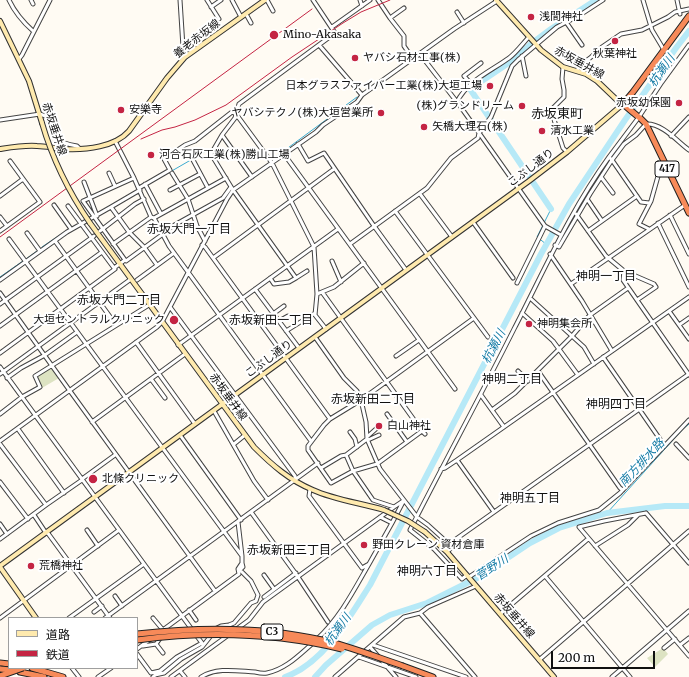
<!DOCTYPE html>
<meta charset="utf-8">
<style>
body{margin:0}
#map{position:relative;width:689px;height:677px;overflow:hidden;background:#fffbf3;font-family:Merriweather,"Noto Sans JP",serif}
canvas{display:block}
.legend{position:absolute;left:8px;top:617px;width:130px;height:52px;box-sizing:border-box;background:#fff;border:1px solid #9f9f9f;margin:0;padding:5px 7px;list-style:none;font-size:12px;color:#101010}
.legend li{display:flex;align-items:center;gap:8px;height:20px}
.legend b{width:20px;border:1px solid #9f9f9f}
.scale{position:absolute;left:551px;top:651px;width:104px;height:18px;box-sizing:border-box;border:2px solid #101010;border-top:0;padding-left:5px;font-size:12px;line-height:14px;white-space:nowrap;color:#101010;-webkit-text-stroke:3px #fff;paint-order:stroke}
</style>
<div id="map">
<canvas width="689" height="677"></canvas>
<ul class="legend">
<li><b style="height:5px;background:#ffeaae"></b>道路</li>
<li><b style="height:5px;background:#c42443"></b>鉄道</li>
</ul>
<div class="scale">200 m</div>
</div>
<script>
const ctx = document.querySelector('canvas').getContext('2d');
ctx.lineJoin = 'round';
function fillPath(path, color) {
  ctx.fillStyle = color;
  ctx.fill(path, 'evenodd');
}
function strokePath(path, color, width, dash) {
  ctx.strokeStyle = color;
  ctx.lineWidth = width;
  ctx.lineCap = dash ? 'butt' : 'round';
  ctx.setLineDash(dash || []);
  ctx.stroke(path);
}
function label(font, color, halo, rows, align = 'center') {
  ctx.font = font + ' Merriweather,"Noto Sans JP",serif';
  ctx.lineWidth = 4;
  ctx.setLineDash([]);
  ctx.textBaseline = 'middle';
  ctx.strokeStyle = halo;
  ctx.fillStyle = color;
  for (const [text, x, y, turn = 0] of rows) {
    ctx.save();
    ctx.translate(x, y);
    ctx.rotate((+turn || 0) * Math.PI / 180);
    ctx.textAlign = isNaN(turn) ? turn : align;
    if (halo) ctx.strokeText(text, 0, 0);
    ctx.fillText(text, 0, 0);
    ctx.restore();
  }
}
fillPath(new Path2D(`
 M51,367L59,378L42,388L37,377Z
 M663,648L668,654L655,667L647,658Z`), '#dde3c2');
strokePath(new Path2D(`
 M214,151L231,152
 M238,153L265,157
 M272,158L277,156L357,97
 M170,172L208,150H211
 M99,212L119,201
 M546,244L537,237L551,209
 M42,247L60,235
 M26,259L37,251
 M0,277L23,261
 M607,513L683,429L689,424`), '#3cabd0', 1);
strokePath(new Path2D(`
 M551,209L470,89L516,58L531,44L551,29L596,0
 M285,677C324,663 349,618 370,585L541,254L569,204L625,120L676,48L689,31
 M315,677L326,665L372,625L390,615L427,603L479,577L530,543L559,528L607,513L665,506H689`), '#b6e9f7', 6);
const street = new Path2D(`
 M9,0C15,13 23,22 33,31
 M31,0L33,4
 M180,0L183,47L185,57
 M207,0L219,19
 M232,0L241,17
 M267,0L273,11
 M360,0L362,6
 M378,0L390,18L404,36V46L413,59
 M643,0L652,30L664,50
 M677,0L680,14
 M211,7L221,0
 M457,12L464,23
 M246,14L251,23
 M390,18L404,8
 M566,22L582,45
 M332,27L370,0
 M319,45L362,95
 M420,54L460,106L545,226L561,235
 M522,56L526,76
 M19,59L22,55L50,0
 M563,67L562,79L564,90V97L551,110L563,148L567,152
 M577,71L579,66L590,58L602,47L621,34L642,30L668,17L675,12L689,9
 M471,84L464,76L481,63
 M457,102C467,81 491,71 509,58C517,52 523,43 529,37
 M0,120L40,114L48,117C53,138 55,142 77,146L80,149
 M222,135L252,177
 M671,136L689,117
 M115,141L134,178L151,217L154,218L169,246L311,441
 M298,144L308,161L324,153L374,226L406,270
 M284,154L455,389
 M609,157L639,117L662,82L689,45
 M193,160L208,188
 M109,173L115,186
 M172,173L188,199L197,226L205,241
 M601,177L613,193
 M84,182L97,216
 M145,184L161,214
 M139,188L170,170L164,159L185,145L195,141L232,112L236,114L272,163L314,247L317,294L315,315L326,329
 M170,190L200,174
 M420,194L452,237
 M0,196L23,179
 M587,199L602,221
 M54,205L71,229
 M68,206L114,268
 M111,207L140,190
 M395,211L488,337
 M576,214L606,256L624,271L623,280L689,375
 M670,215L689,254
 M0,217L7,226L0,231
 M154,218L226,178
 M473,222L513,278
 M658,223L689,287
 M7,226L40,202L10,161
 M649,229L639,224L651,201L662,162L664,161
 M100,231L135,204L144,199
 M588,231L637,196
 M162,232L223,198L231,187
 M27,233L40,251
 M9,239L242,556V563L238,569L239,574L137,649
 M55,241L116,325
 M113,244L151,217
 M350,244L427,188L451,158L478,138L479,133L491,117L512,66L518,60L557,27L580,15L603,0
 M202,245L205,247L330,419
 M555,245L559,247L590,194L612,160L624,144L636,135L646,124C662,123 677,141 689,150
 M550,254L582,301L612,351
 M213,258L334,169
 M125,260L126,261L163,234
 M332,261L341,282
 M307,271L296,278L233,190L211,154L222,135L235,118L239,104L335,33L313,0
 M624,271L654,284L656,287L637,300
 M270,278L274,284L289,282L296,278
 M0,280L67,232L111,207L129,232L144,247L157,265
 M137,280L174,253
 M517,283L545,226
 M571,284L685,205
 M255,289L299,348
 M322,292L422,431L425,434
 M0,293L70,391L215,591
 M317,294L334,287L364,263
 M530,298L584,347L594,364
 M0,304L94,236
 M170,307L295,476V481
 M669,311L689,339
 M522,313L553,341L578,375
 M273,314L284,306
 M279,321L288,316
 M679,325L689,318
 M0,326L102,252
 M286,331L315,313
 M315,337L344,378L357,391L361,400L366,422L367,439L380,469L417,517L428,525L449,544L451,548L447,552
 M136,342L195,424
 M178,345L338,229
 M0,353L115,269L114,268L125,260L83,201L134,178
 M396,356L419,340
 M603,357L664,445
 M0,367L193,631
 M518,371L528,381
 M538,371L620,488L623,490
 M0,374L131,279
 M7,378L21,368L45,355L77,332
 M151,379L165,398
 M481,395L504,427
 M492,410L515,393L572,336L590,315L628,288
 M214,411L254,481L268,500
 M0,414L22,397L40,387L35,376L149,305
 M387,414L407,442
 M92,422L185,354
 M18,429L64,493
 M422,431L377,464L353,471L331,483L308,450V446L324,425L330,419L361,400L474,318
 M350,432L355,439L357,447
 M180,435L241,520
 M367,437L377,428
 M368,440L379,435
 M0,441L157,327L162,322L227,199L233,190L316,132L323,125L357,102L362,95L454,29L497,1
 M0,444L46,505L82,480
 M234,444L245,435
 M676,444L689,458
 M346,455L367,439
 M457,460L494,512
 M321,468L341,456L346,455L353,471L373,500L394,507L403,501
 M441,469L445,468L457,460L689,297
 M82,479L115,455
 M0,482L28,519
 M310,489L309,496L362,568L369,564L392,523
 M251,512L298,577L328,622
 M646,513L604,521L579,527L689,656
 M646,513L689,563
 M34,515L46,533
 M380,517L392,523L403,502
 M238,522L242,556
 M0,524L7,534
 M87,530L98,546
 M47,532L110,618
 M0,539L46,505
 M449,544L689,374
 M595,546L628,525L638,515
 M264,575L274,589
 M467,575L462,579L434,549L410,530C444,463 480,397 514,329C544,271 570,211 609,157L612,160L641,202L649,203
 M545,576L630,677
 M469,577L531,536L558,523L599,510L620,493L689,420
 M115,596L122,606
 M264,597L296,573
 M189,610L196,620
 M94,612L102,606
 M420,613L475,677
 M500,614L588,539
 M0,618L119,530
 M69,618L144,564
 M105,618L318,463
 M153,618L163,630
 M317,639C340,618 354,590 369,564
 M156,644L163,653
 M373,645L466,677
 M680,645L689,638
 M143,646L156,644L161,637
 M370,647L396,677
 M664,648L675,639
 M137,654L151,673L160,671L153,677
 M359,657L416,677
 M539,660L689,531
 M72,668L79,677
 M160,671L177,657L202,643L196,635
 M180,671L185,677
 M155,675L164,673L181,659L202,647L217,628L221,626L229,625L234,623L251,603L256,601L258,595L251,581L240,570L243,567L242,563
 M98,677L111,668
 M171,677L249,620L263,602L394,507
 M201,677C217,667 237,671 255,672C259,673 263,674 267,673C286,669 299,655 313,643
 M335,677L404,617L420,613L428,607L476,586
 M612,677L689,611`);
const secondary = new Path2D(`
 M0,21L29,81L42,123
 M0,149C13,147 25,145 37,146C47,146 56,149 65,149C86,150 115,147 129,131L167,78L185,57L265,0
 M90,223L254,447C272,465 289,480 313,490C335,500 361,503 384,510
 M425,532L447,552L554,677
 M0,566L529,181L567,152L623,104L619,102L597,81L586,74L563,67L541,50L496,0
 M0,567L36,618`);
const highway = new Path2D(`
 M689,16L633,92L623,104L641,119L646,124L689,213
 M0,663L9,664
 M403,666L433,677
 M32,668L63,677
 M20,672L44,677`);
strokePath(street, '#434343', 5);
strokePath(secondary, '#323232', 6);
strokePath(highway, '#212121', 7);
strokePath(street, '#fff', 3);
strokePath(secondary, '#ffeaae', 4);
strokePath(highway, '#f78a59', 5);
strokePath(new Path2D(`
 M141,139L162,130L175,127L195,120L226,105L292,57L343,23L361,12L390,0
 M0,237L312,9`), '#c42443', 1);
const secondaryBridge = new Path2D(`
 M42,123C53,161 68,191 90,223
 M384,510L408,521L425,532`);
const highwayBridge = new Path2D(`
 M137,634C198,627 261,626 322,640C349,646 376,657 403,666
 M137,640C205,631 276,633 342,649
 M0,669L11,670
 M0,676L23,668`);
strokePath(secondaryBridge, '#323232', 6, []);
strokePath(highwayBridge, '#212121', 7, []);
strokePath(secondaryBridge, '#ffeaae', 4);
strokePath(highwayBridge, '#f78a59', 5);
for (const [x, y, r, color] of [
 [531,17,4,"#c42443"],
 [274,35,5,"#c42443"],
 [615,41,4,"#c42443"],
 [355,58,4,"#c42443"],
 [490,86,4,"#c42443"],
 [679,103,4,"#c42443"],
 [522,106,4,"#c42443"],
 [121,110,4,"#c42443"],
 [381,113,4,"#c42443"],
 [424,127,4,"#c42443"],
 [542,131,4,"#c42443"],
 [151,155,4,"#c42443"],
 [174,320,5,"#c42443"],
 [529,324,4,"#c42443"],
 [379,426,4,"#c42443"],
 [93,479,5,"#c42443"],
 [364,545,4,"#c42443"],
 [31,566,4,"#c42443"]
]) {
  const dot = new Path2D();
  dot.arc(x, y, r, 0, 2 * Math.PI);
  ctx.fillStyle = color;
  ctx.fill(dot);
  strokePath(dot, '#fff', 1.5);
}
for (const [x, y, w] of [
 [667,169,24],
 [272,632,22]
]) {
  const box = new Path2D();
  box.roundRect(x - w / 2, y - 8, w, 16, 3);
  ctx.fillStyle = '#fff';
  ctx.fill(box);
  strokePath(box, '#101010', 1);
}
label('bold 10px', '#101010', null, [
 ["417",667,169],
 ["C3",272,632]
]);
label('11px', '#101010', '#fff', [
 ["浅間神社",539,17],
 ["Mino-Akasaka",283,35],
 ["秋葉神社",615,54,"center"],
 ["ヤバシ石材工事(株)",363,58],
 ["日本グラスファイバー工業(株)大垣工場",482,86,"right"],
 ["赤坂幼保園",671,103,"right"],
 ["(株)グランドリーム",514,106,"right"],
 ["安樂寺",129,110],
 ["ヤバシテクノ(株)大垣営業所",373,113,"right"],
 ["矢橋大理石(株)",432,127],
 ["清水工業",550,131],
 ["河合石灰工業(株)勝山工場",159,155],
 ["大垣セントラルクリニック",165,320,"right"],
 ["神明集会所",537,324],
 ["白山神社",387,426],
 ["北條クリニック",102,479],
 ["野田クレーン 資材倉庫",372,545],
 ["荒橋神社",39,566]
], 'left');
label('11px', '#101010', '#fff', [
 ["養老赤坂線",197,39,-38],
 ["赤坂垂井線",579,63,29],
 ["赤坂垂井線",54,129,72],
 ["こぶし通り",531,168,-37],
 ["こぶし通り",269,359,-36],
 ["赤坂垂井線",228,397,54],
 ["赤坂垂井線",514,616,49]
]);
label('italic 12px', '#157ca6', '#fff', [
 ["杭瀬川",662,71,-55],
 ["杭瀬川",494,347,-62],
 ["南方排水路",642,463,-47],
 ["菅野川",492,568,-33],
 ["杭瀬川",338,630,-54]
]);
label('12px', '#101010', '#fff', [
 ["赤坂大門一丁目",189,230],
 ["神明一丁目",606,277],
 ["赤坂大門二丁目",119,301],
 ["赤坂新田一丁目",271,321],
 ["神明二丁目",512,380],
 ["赤坂新田二丁目",373,400],
 ["神明四丁目",616,405],
 ["神明五丁目",530,499],
 ["赤坂新田三丁目",289,551],
 ["神明六丁目",427,572]
]);
label('13px', '#101010', '#fff', [
 ["赤坂東町",557,114]
]);
</script>
